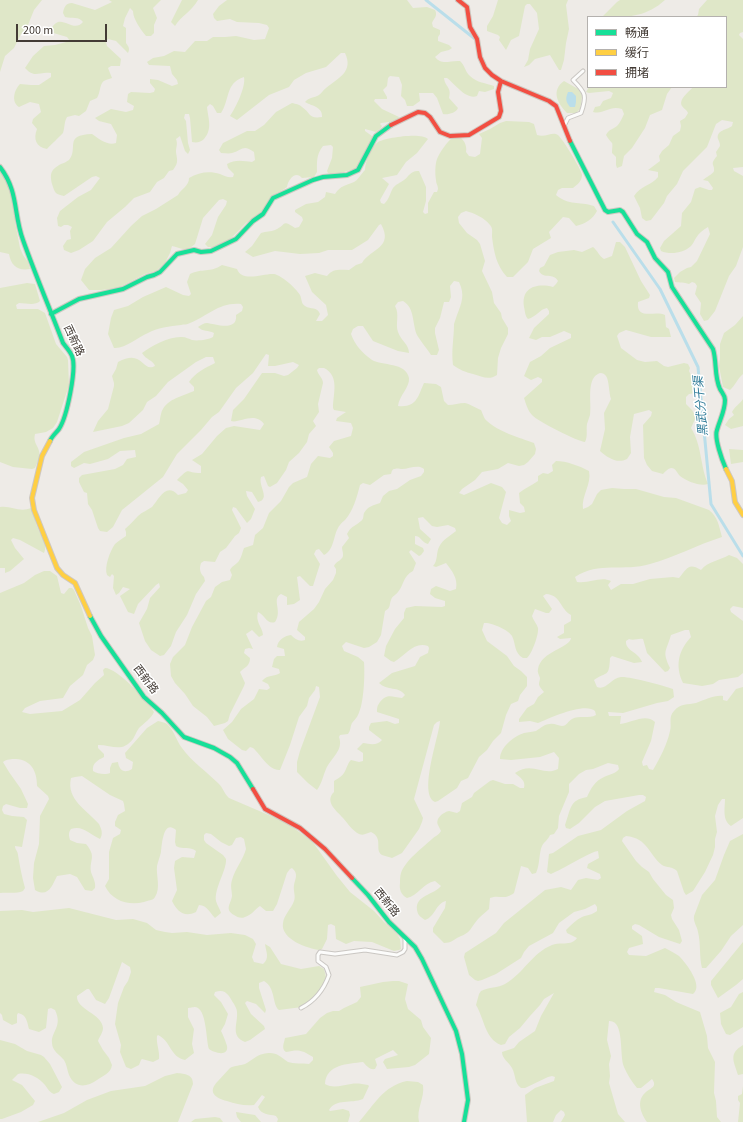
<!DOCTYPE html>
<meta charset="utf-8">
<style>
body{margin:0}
#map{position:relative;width:743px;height:1122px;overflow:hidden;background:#eeebe7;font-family:"Source Sans 3","Noto Sans SC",sans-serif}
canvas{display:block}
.legend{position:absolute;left:587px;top:16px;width:140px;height:72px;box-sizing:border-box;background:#fff;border:1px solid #b4b1ae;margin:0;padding:5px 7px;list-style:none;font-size:12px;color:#433b35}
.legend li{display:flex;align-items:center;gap:8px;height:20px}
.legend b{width:20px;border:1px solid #b4b1ae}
.scale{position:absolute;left:16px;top:24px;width:91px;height:18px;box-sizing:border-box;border:2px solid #433b35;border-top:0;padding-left:5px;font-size:12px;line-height:14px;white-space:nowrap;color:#433b35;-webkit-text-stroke:3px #fff;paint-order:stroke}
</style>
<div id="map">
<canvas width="743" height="1122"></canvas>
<ul class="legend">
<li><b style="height:5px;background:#16e098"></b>畅通</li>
<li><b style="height:5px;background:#ffcf43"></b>缓行</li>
<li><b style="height:5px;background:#f24e42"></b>拥堵</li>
</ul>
<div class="scale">200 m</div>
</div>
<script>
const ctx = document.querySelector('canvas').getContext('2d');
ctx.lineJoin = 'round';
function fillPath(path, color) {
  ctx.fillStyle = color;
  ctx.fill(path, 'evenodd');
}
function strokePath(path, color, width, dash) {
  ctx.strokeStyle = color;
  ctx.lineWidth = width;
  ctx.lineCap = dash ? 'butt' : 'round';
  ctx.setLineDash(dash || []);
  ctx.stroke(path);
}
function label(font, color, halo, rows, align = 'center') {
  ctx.font = font + ' "Source Sans 3","Noto Sans SC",sans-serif';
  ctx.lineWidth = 3;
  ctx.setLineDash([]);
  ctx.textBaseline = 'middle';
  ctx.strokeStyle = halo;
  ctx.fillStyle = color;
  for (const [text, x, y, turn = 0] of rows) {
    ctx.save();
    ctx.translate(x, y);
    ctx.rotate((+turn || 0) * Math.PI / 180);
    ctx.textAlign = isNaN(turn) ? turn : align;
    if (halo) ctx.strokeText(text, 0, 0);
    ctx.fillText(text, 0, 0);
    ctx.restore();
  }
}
fillPath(new Path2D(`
 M0,0H42L34,10L28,25L21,34L14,48L5,56L0,72Z
 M109,0H161L153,8L157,18L154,25V33L151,36H146C141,30 133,19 133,11L130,8L125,18L123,26L126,28V43C129,47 130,49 128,53L116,41L108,39L106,42L107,46L121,59L120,66H111L108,68L112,78C110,79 108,79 106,80C99,82 101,92 97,98L90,101L86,111L79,116L75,115L67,117C64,122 65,127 63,133C62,134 49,147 47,149C36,147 33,139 37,129L32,123L33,119L41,112L39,104L30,102L19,107C11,102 14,90 20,84L31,85H39L51,77V73C39,71 35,79 25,68L33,56L44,46L55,45L70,41L67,37L50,32C59,8 72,35 83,22C79,16 72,19 65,17L63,13C64,7 66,3 72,3L95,10L112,2Z
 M182,0H198C192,11 181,16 175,26L171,22Z
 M227,0H407L413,8L427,7L435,10C438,16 434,18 432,23L433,27L440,30V34L438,37V41L449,45L452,48L449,50L441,52L435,57C442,66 450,60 460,61C465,65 465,72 470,76C477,83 486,83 494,86V89L485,92L479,91L477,96C466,100 455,84 447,78H444C445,87 452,87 449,98L458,108C456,113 448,115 443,114L437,98L433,93H419L420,101L413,106H407L405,100L401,96L402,85L399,77L390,76L388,78L387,86L383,90L387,97V99H375L374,101L382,109L399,117L398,120L389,122L381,123L380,124L382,126L381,128L376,132L365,129V131L372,136V139L359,166L357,168L334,175L328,173L327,171L332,158L333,147L331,145L323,146C316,155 317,162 317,172L314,177L302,178C296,170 288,179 287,187C283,191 276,192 271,197C267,201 267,205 263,210C259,215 252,219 246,223C235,234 225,248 208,247L205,244L212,235L218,217L226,205L227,201L223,199L219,200L203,218L195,244C185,253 182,248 172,246L170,253L165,263L156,271L145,274L118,288L101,290H89L81,280L85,269L95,258L111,248L131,226L142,216L156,209L178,195C182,188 189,186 189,178C199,172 210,171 220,174C225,176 228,178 233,177L234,174L228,168L227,164C235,159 244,161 252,162L255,160L254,152C243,144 243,150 232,153C229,154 225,153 221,153L219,150L223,143L247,131H255L264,125L276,112L292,103C296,104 299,104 302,107C311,113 308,119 322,117C323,107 312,106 305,102C309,97 314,98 319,95C322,93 323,90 326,88C338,78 354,72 345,53H341L326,67L306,73L294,80L289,87L269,95L237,120L230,116C236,107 246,87 244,77C225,83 230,100 221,113H217L213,106L210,104L207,107C208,118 213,129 204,139C201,142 197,143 192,142L190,118L189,114H185L184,118L186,121L188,143L190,150L188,154L185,151L180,136L176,139C178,144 176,147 176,152C177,160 179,162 173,170L169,171L164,178L157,182L150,192L134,198L125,207L107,222L93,241L79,250L71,253L64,250L63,246L67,240L71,239L70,231L72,227L68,225H64L61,227L58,226L57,218L60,211L78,197L91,190L100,178L96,176L92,177L64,196C55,194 55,193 52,184C50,174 50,170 61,164C64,163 66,162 69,160C79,148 63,135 92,134C99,139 108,146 116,143L117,135L111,124L99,121L95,118L111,109L126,112L133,110L134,106L127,102L128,94L131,92L150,93L154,92L155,89L150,83V79L158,80L172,86L178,84L177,80L172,74L170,66L149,65L147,62L153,58L164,56L174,51L185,52L195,41H207L213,37H225L236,36L254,40L265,39L269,28L267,25L259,23L237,22L230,19L217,21L214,18L213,14L219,6Z
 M498,0H568L566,5L569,29L566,43L564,60L561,70H559L550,55L535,59L529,65L524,67L528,60L530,49L539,29L537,13L530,4H527L525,6L519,36L511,40L506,50L499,40L500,37L498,35L487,31V26L493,16Z
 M620,0H665C645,18 627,17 602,17L617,2Z
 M707,0H743V32L740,33L739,35L743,39V167L733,168L734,171L743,176V247L736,266L729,276L715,311L708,320L704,321L700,314L701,303L695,294L697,286L695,283L692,282L689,284C684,282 680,283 675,282L674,278L680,272L687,268L691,267L697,261L710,234L708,227C703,230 699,233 696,238C694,241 693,244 691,246C684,253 670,255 661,251L660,248L664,241L681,226L682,213L691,202L695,189L700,187L709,190H712L713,188L708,181L703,180C706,177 713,174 714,171C715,164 709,165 717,156L716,152L720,146C720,143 719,141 718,139C716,130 727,130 732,126L733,122L722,120L716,124L707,147L683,171L677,184L667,196L664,203L651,220L646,221L642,218L640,208L634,196C640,186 652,185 658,177V172L648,170L660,161L659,156L662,151L669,145L673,136L680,131L681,126L680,121L685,118L688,113C687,110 684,109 682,106C678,99 690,91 693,87H726V17H696L698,15L699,9Z
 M564,81L580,90L582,96L581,104L580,109L576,113H567C557,103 551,90 564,81Z
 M589,87H672L667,94L662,110L650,115L645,128L632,148L624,156L622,166L617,168L616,165V157L612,153C613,138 613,147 606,135C609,129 612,130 617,126C620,123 622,118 624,114L622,109C609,105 604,115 593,112L595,107L600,106L603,101L611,98L613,93L609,91L589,93L586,92Z
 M506,121L529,122L534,124L537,135C546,138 552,131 558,135C562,138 582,170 582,175C582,181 577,185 573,188H562L558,190L556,195C570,206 578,201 594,206L597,211C593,219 585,224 576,226L569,218L563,217L549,232L551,238L533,249L528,262L513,277H507C496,265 494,252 492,237C492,232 493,228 490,225C485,218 474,213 466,211L461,213L458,217L459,223L467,233L477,240L480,244L485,261L482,271L492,292L494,303L501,313L502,318L508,328V334L501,348L498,358L497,375C488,381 482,376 473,374C465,372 460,370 453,365C451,351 454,338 454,324C455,321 456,318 457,315C462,302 465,295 459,282L454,281L450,286L451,297L449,302H444L440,318L435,328V333L439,350L437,355H431C428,350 419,339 417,335C412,323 415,308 403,301L398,302L395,306C400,315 395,323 398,332C401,341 409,344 409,353L398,351L373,341L363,326H358L353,329L351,334C355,345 362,353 372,360C382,366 406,362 409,378C410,387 399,396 398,406C417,408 418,396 424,383L436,384L441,387L444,401L448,405C454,405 459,403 465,403C470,404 476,408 481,410C483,414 484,419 487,421C497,431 520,438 534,443L536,449L535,454L528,462L524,465L519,466L508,463L498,469L482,472L475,480L462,489L459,493L464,495L491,483L502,487L506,492L499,518L502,523L507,525L511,521L509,516V510L520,513L525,512L524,507L520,503L519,493C525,488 531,486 538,481V476L543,473L548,474L553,471L552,465L556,461C566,461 580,466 589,471C592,484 581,496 583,509L588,507L592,504L597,494L601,490L612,488L624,489H636L664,497L676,498L709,510C718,517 719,526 722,537C697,545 675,557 650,564C624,572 599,561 575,577L577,582C589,584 600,576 611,581L608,585L611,590L621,584H633L650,579L673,577L679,578C687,569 688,562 701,570C708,561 719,561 729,555L737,558L743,564V608L733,606L730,609L731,612L743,621V673L738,677L719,680L713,684L702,686L683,683C675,666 678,651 691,637L689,630H685L671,635C666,652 662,651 670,668L668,671L665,672L647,653L643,639C638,638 634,641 629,639L626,641C625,651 639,652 642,662L634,663L612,656L610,658C609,678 607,671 594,680L597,687C606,691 611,678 621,677C628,676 666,686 673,689L674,697L668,701L657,703L623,713L608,712L609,716H621L620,724C632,723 645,713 655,722L651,741L642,762L643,766L647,765L649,769L653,770C660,758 667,745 670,731C672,724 668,717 674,711C680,703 688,705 696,703C705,700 714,695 723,696V700L727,701L736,689L743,687V818L731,826C722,820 725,808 725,799H722L718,805L715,816L717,832L715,839V847L713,855L705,872L693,891L686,895L684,892L677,871C672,866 667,868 662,865C649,855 648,838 626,836L623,838L622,841L636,861L642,867L649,872L653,879L666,895L673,900L674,908L671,915L672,919L679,930L682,941L680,944L659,937L639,925L635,924L632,926V929L642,936L643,944L629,948L627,952L629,955L646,956L665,948C670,951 675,953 679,956C686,963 704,986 693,994L659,988H655L654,992L665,995L676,1002L700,1012L707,1036L708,1048L715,1062L714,1093L716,1101L717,1117L721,1122H647C641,1114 636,1101 645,1093C650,1088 658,1087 652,1079L641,1088H637C632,1082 627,1074 624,1067C619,1055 625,1020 609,1021L607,1040L611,1056L609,1064L610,1076L609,1083L618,1114L625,1122H561L565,1115L564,1112L561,1110L556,1115L553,1122H527L525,1095L535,1088L554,1081L555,1077L552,1076L548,1077L525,1088H521C514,1083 516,1075 512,1068C509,1062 502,1059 502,1052L514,1048L519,1042L535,1031L541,1016L554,993L544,999L540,1005L530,1016L520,1028L509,1037L505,1044L501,1045C485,1039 484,1018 476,1005L479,994L481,991C489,987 498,988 505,984C523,974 532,953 552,945C560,941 571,947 577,938L567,933L566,930C571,925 576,920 582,917C587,915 592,915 597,911V907L595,904L585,909L574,912L559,923L553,933L529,946L524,952L521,958L496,974L482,980L478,981L475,980L469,975L464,957L465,953L496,933L504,923L545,890L561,887L571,890L578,880L586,878L598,880L601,878L600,874L587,868L588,864L599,858L598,851C592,851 561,870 551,874L547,872L549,854L553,853L578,836L601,830L627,811L645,801L646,797L643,795H639L605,801L595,807L579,823L570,829L566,828L565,825C571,809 569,800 587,797C591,788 595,781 604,777C610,774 615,774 619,769L618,765L608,763L593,769L586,770L579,774L569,784V792L559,816L558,828L554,834L550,835C548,840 544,842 542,846C539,852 540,865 536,873L532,874L528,868L521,866L514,893C503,901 500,894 490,898L489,909C486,912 482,915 479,918C470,928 472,932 459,937C453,940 451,943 444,943L433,932V928L445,908L446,901C436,903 435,917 425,920C421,917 418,916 417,910C415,895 434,895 441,886L435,881C423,883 418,896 407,898C401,895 399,889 400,883C400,880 400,876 401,873C405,861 422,848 432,839C435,836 439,835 441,831C440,829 439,827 438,825C435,818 444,812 449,811L457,813L460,811L462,803L472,797L474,793L490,781L493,780L505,784H513L520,788H524C526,780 520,778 515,773C533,761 543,777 558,769L559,758L554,752L540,757L511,760L500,759C500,747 514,736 524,733C528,732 533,732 536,731C541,728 544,724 550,724C554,723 558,726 562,726C567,726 568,721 572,719C579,715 589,719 596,715L595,711C585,702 550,718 538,723L530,721L519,722V719L527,708L534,704L538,697L544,692C542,689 539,687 539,684C539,682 540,680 540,678C539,675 537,672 538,669C541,651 570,648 571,638L560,639L557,637L564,633V625L571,621V615C560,609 561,595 546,594L543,596L552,609L549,613H546L535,609L532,616C533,620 537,624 538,628C539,634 532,654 527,658H523C514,653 516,644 512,636C509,630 491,622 484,623L482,630L487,641L507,656L514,666L521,671L527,677V686L520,695L518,701L511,704L506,715L501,733L493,741L487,750L479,757L468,778L461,781L457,788L438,801L435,802C418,794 439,737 440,721L437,722L434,725L414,799L423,818L422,822L419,829L402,853L392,858C389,857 385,856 382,855C374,850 384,838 371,832C367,833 364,836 359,834C353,831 348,824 343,818C337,811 324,802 334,792V781C339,778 344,775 346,769C348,765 348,763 351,760L359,762L363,761V753L357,749L363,743C370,744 377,746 382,740L369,730V727L371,723L387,721L395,724L399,723V719L377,712C377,708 377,706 380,702C387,693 392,697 402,698L405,695C399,686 387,691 379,683L392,673L415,666L420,657L428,653L429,648L428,646C414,641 406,655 394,662L391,661L384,656L386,646L395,629L404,618V613L406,608L415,606L442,607L445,606V601L435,598L430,594L431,589L436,586L450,591L456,589C458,578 452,571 446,563L436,567L433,566C438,561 436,553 439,547C443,539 450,536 456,531L455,528L448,525L437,527L432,526L423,517L418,518L420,529L431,539L428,544C422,543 421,536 415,536V544L423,548L424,551L421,555L419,556L411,550L409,552L416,563L413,571C403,576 404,585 398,592C396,595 392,596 391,600C389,605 391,608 385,611L381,635L377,642L369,647L364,648L346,642L342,646L344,651L358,657L364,662C365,675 364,704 358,715C357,718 354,720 352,723C350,727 351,730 348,734L340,735L339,737C344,750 331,758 326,769C323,776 322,783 317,790L308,783L297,772V762L300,751L320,697L319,687L316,686L315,690L309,698L307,706L299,717L290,745L280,770C269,771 261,755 253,748L250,747L246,751L242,750L228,739L223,730L232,722L241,709L254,699L259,689L267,690L270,688L268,684L262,681C268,674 274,677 280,673L279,669L272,667L274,659L277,656H285L284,649L277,647C278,640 284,636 291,635C295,639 299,642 305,640V637L297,630L299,622L314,609L319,602L325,589L333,580L336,573V569L334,566C336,561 344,560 343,554C343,552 342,550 342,547L349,538L347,534C351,526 354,527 361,521C364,519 363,516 364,513C368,506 374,505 380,503L383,496L389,491L397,489L410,480L421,476L424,472V469C418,464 409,469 402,469C400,469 397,468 395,469C392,469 392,471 391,474L384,475L370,485L363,483L360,485C357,497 353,511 345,520C343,522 341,523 340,525C333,533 335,550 324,555L319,549L316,550L314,554L320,564L313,586H310L300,576L297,577L300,600L294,604L287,605V597L281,594C271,599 283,611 275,622C267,625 265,615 258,612C255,622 262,626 263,635L259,637L252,630L246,634L253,649L249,648L245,649L244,653L250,658C250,666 245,667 240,672L245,683L244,686L230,714L228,721L225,723L214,726L207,717L193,706L185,694L175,683L171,676L170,664L173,657L185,645L192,627L206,601L211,597L215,587L222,582L230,580L232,575L230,570C232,566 234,566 237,563C241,560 242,553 244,548L253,545L255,535L263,528L269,513L281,501L289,487L293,483L307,477L311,464L318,456L330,458L333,456V453L329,447L334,441L351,436L353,428L351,423L336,421L337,418L346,412L334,410L333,408C333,394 340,376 324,368H319L317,370C318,375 323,378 323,383L318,404L319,412L313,421L316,426L309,434L307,442L299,453L289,462L286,470L277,483L270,487L268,486L264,476L261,477C258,486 271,499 258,502L252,492L246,491L247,496L255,509L251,519L247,523L236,508L233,507L232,510L241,528L239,533L235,536L226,548L220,552L215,562L204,561L201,563C199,569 200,573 204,577L205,581L196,594L187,615L176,632L171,646L164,655L160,656L151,650L145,641L139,623L147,609L150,598L160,587L159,583L156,585L138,604L134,614L128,612L120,596L130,589L123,587L119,593L116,595L113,588L114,576L112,574L110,577L107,575C104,567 110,551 115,544C118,541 122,539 126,536V532L125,529C130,525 134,520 138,516C142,512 148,510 152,507C159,499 166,482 178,495L186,493L188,490L183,484L177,480C191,466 184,473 201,473V466L192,460L202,454L217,436L226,428L234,426L260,430L264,424C254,411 239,424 231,421L233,410L244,399L262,373H275L284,376L288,375L297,368L299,365L293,362L275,366H268L269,355L266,354L253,373L236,388L219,412L212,417L201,430L177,454L163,477L122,510L113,527L107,532L100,531L98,528L92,510L88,504L87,493L84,492L79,482V478L82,475L115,469L123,465L127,459L136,457L135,450L120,451L108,459L90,464L84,463L74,468L71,466V462L84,452L124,438L141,434L159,424C160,421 160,417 161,414C165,399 181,397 194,391V387L189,382C195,373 205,368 215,363L213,357H206L196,362L168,382L156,396L147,402L143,410L129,423L122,426L93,432L98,421L108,409L114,386V383L112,376L116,369L118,362C143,348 142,373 155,366C153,360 146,360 142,353C151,346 170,336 182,337C186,337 189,339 192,340C197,341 208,340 213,337L214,333C208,330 203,332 198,327C201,325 204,323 207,323C215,324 238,332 236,315L242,311L243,307L241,304C219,302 208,316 190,323C187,325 184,324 181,325C170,326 157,328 148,333C138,337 125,349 114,348L108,334L111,318L114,310L128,306L143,297L166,287L183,295L189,296L191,294L187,282L190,274C202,268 210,273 222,265L237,269C242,283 264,273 274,274C281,275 296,288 300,295C302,299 301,304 305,306C311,310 317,306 320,314L316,321H322L328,315L326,305L312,292L305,276L315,273L327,276C333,268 341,270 349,270L356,265L362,263C371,248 394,248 381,224L379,225L368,240L352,250H328L319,253L300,254L275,251L253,257L245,252L252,246L261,233C266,231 271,232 275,230C287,225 281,219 295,228L299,227L303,220L302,217L295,212V210L306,204L318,202L325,197L326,192L335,194C341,185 345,186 354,182C357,181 362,173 365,170C365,162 371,147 378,142C385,138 421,132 428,139L417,153L406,162L397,175L382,178L389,184L380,200L381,203L384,204C389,200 390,193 393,188C396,184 400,183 404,180C409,176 411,170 419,171L426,187V201L423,212L425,214L428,213V203L434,192H437L438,189C438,185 436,184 436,180C435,175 435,164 437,159C440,152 447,142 452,138C461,132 468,145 466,152L469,156L475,157L480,154L482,138L479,134L490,129L500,123Z
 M0,171L11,190L15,213V222L20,248L23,255L28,262L30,269C18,271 11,266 9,254L0,252Z
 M616,242H620L625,247L641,281L650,295L649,298L638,302C636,321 655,310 665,315L666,327L669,329L671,337H651L626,330L619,333L617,336L621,348L637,360L645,362L657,361L664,366L668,367L684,363L688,364L690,368L689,371L698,390L696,393L689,394L686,397V404L692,410L696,417L691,428C702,445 700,466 708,484C701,487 686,481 680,476C677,473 676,468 671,468C667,469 665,472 663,474L652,471L647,465L644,458L643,425L651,416L652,412L649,410L634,414L630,437L631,453L627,459C617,464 608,458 600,451L605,429L604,413L611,399C609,394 609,379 606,376C604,373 600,372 598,374C586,380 592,404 590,415C589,418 588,421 587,424C586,430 588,436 585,442C579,442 537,421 532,415C528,411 526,404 524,398L542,382V379L538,377L531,380L524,376L530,362L541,356L550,348L571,338V334L564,331L550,337H542L536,340L529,338L534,328L549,314V311L547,308C540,309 536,317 528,319C525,316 525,311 524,307C521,287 537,283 553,287L556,284L558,281C553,272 544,280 539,271L540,268L544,266L550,255L558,252L574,250L582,252L593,247C598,251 599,256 604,259L612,256Z
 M27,283L35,284L40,301C35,306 26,303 19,303L16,305L17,309H38L45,313L56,344L67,357L68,360L69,385L57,422L53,428L46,432L35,434C33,442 37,444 39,451C41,457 37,463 35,468L32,469L13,467L0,462V288Z
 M743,316V374C737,379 735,386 730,390L723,387L719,366L720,358V344L724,333L735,325Z
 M743,399V426L731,429L725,425L729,419L734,415L732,412C735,406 740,404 743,399Z
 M729,449L743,450V462L731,464Z
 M0,507C11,505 19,513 31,508C35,513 34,518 36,523C38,532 49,544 44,553L20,540L13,538L11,540L15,548L24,559L10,571L5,573V568H0Z
 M44,571H50L57,576L61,593L64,594L69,588H72L74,590L81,606L88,628L92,636L95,655L93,660L87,665L83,675L70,686L63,698L40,701L25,708L22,712L30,714L62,711L80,700L95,683L104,675L103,670L105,668C117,668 148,701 154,712C151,719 144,723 139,728C136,732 135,736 133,739C122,753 113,745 98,745V748L104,754V757C98,760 92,763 93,771C97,774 106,775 110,773V768L112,763L118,762C119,770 124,774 132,769L133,762L126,758L125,753L147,728L158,721C161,722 164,722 167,724C174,730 176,740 182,748C192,762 206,771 218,783C223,787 224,794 229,798L285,822L312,841L337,876L350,892L374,911L384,922L397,934L400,939L401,949L399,950L394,951L372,942L354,941L346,944L336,939L335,926L331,924L328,925L327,939L322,949L320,950C308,949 280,939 283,923C284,915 291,909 294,901C296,896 293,891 294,885C295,879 299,874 292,868L290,869L287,873L277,904L273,911H266L260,906C255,909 252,915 245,917C241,919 237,917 234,915C224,909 231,904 232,896C232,891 230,886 232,880C235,869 243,860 246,849L244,839L241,837L236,838L232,845L229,846L221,842L211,834L206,833L204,835V840L206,843L223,855L226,859C227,870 214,888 216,901C217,905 220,909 221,913L215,918C209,912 208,906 199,905L196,912C184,918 177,911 172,901L177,890L174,868L175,861L182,857L194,858L196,851C190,846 183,850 176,846L175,842L176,830C163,819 162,845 161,852C160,857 158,861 157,866C156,876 161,888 155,897C153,901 148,900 144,902C129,906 112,901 105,886L109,879V852L113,838L120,834L121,830L115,826V822L118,815L125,811L124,804L123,801L110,795L82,776L75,777L71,778C66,800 87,810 99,824C102,830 103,834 100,839C89,834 83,825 71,829C68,833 69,836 70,840L77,843L86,844C97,857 89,860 91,872C93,878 96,882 95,888L92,891L85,890L77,877L70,874L57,876C52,886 48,898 35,890L33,878L34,863L39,844L40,816L49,799L48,796L37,786C37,771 31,760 16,759C11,759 7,759 3,762L9,772L21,789L28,804L27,808H20L6,804L3,806L2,810L4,814L12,816L24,817L27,820L22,847L15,846C15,850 18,851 18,855C20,867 22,877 25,888L23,891C16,894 8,892 0,893V593L24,583L35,575Z
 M743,834V925L731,936L721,951L706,968H702C699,956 701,944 698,932C697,926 693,922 694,916L702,895L715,880L724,855L730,841Z
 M69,908L116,920L133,919L147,923L156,930L165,932L172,933L187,932L207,935L231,933L245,935L253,939L256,944L252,957L254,962L263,964C270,958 266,952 265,944L270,947L281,964L301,969L319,966L324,969L326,977L324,985L314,997L302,1007L279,1010C272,1005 276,988 264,981L259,983V988L266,1010L265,1013L256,1004L247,1001L245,1003L251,1014L264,1026L265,1029L250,1040L245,1042C230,1036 238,1024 237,1012C237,1009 235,1006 234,1004C229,996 226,988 215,992L214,995L221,1002L228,1014L225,1024L221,1031C222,1032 227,1045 227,1046C229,1057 214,1053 209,1049C206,1041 207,1008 195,1007C194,1007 189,1008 188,1008V1017L194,1029L192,1044L194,1053L185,1060C170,1057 171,1041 158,1035L157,1036C156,1044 160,1051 159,1059L153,1062L142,1059L141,1060L139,1065L131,1069L126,1067L120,1052L121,1045L115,1024L118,1003L124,987L128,981L131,972L130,967L122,962L109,998L105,1004L96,1000L89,989H87L77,996C76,1010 102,1013 103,1028C103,1033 99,1037 98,1041L103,1050L109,1058L112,1065C111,1073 103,1076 97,1080C87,1087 75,1089 69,1075C67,1070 67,1065 64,1060C60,1055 52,1051 52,1043C51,1031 63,1027 55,1010L51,1008L48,1009L46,1028L39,1032L29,1029C27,1022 27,1015 18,1013L17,1015V1023L12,1025L3,1020L2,1015L0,1013V911L22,910L33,912Z
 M743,942V979L736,985L718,998L711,985V981Z
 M393,981H399L408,984L405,999L408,1009L421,1020L423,1027L431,1038L429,1054L415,1065L409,1067L387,1069L383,1062L385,1059L398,1055L393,1050L375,1059L377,1065L375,1069C369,1070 366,1065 363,1062C348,1064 326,1064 325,1084C334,1089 342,1085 351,1084C357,1083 362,1084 368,1085L369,1086L363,1099C351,1104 336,1098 329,1110L330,1111L343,1109L349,1111L350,1115L348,1122H277L278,1119L276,1116C269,1114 261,1115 258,1107L265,1097L262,1095L254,1105C244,1106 236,1104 227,1101C215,1098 207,1092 218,1081C222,1077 226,1072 230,1068C235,1065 240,1066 245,1064C251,1061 257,1055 263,1054C276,1051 279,1056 288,1062C293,1064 303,1063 309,1064L313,1060V1057C302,1050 299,1049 286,1052C281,1049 284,1043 285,1038L306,1034L320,1018L327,1013L333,1011H339L344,1008L357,1002L361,997L360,987L383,982Z
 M743,992V1027L730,1035L726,1034L721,1024L720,1013L731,1007L739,994Z
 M0,1040L15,1044L27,1051L41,1055L44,1057L50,1064L62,1087L59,1092L54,1094C49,1092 48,1089 45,1085C38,1077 28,1072 18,1074L12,1080L22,1085L35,1101L33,1105L21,1112L2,1119H0Z
 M743,1045V1074L738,1075C734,1061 728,1054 743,1045Z
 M177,1073C185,1074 193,1074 193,1084L178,1122H38L64,1113L87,1100L111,1091L145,1086L165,1076Z
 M407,1081L418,1082L423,1085C425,1098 416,1109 419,1122H359C374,1105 383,1086 407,1081Z
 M743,1086V1122H738L740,1103L738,1100V1096L742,1094Z
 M236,1112L255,1115L261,1122H241L237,1117Z
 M215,1117L220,1118L223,1122H191L195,1119Z`), '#dfe7c8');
fillPath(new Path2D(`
 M568,92H572L576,96V102L575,107H570C566,102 565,99 568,92Z`), '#badeea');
strokePath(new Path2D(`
 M426,0L475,39
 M613,222L660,289L698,367L711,504L743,556`), '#badeea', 3);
const street = new Path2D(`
 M564,126L568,118L581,113C587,96 586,93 573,80L583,71
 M301,1008C315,1001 324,989 329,975L326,967L318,961V955L320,952L335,954L365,950L397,955L403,952L405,949V938`);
const fast = new Path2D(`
 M570,141L605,210L608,212L620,210L623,212L637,234L647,242L655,258L668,272L672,287L713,349C717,362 714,376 720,389C722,393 725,395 725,400C725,411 720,419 717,430C714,438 722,460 726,469
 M0,167C19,192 13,213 23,240C35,274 50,309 63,343C66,347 70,351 72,356C77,368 67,417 59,429C56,433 52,436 50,441
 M51,314L79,299L123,289L147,277L154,275L160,272L177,254L194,250L201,252L211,251L236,239L253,221L263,214L273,198L313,180L323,177L347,175L358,170L376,136L391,125
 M90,616L101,636L144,697L162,713L184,737L214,748L230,757L237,763L253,789
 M352,878L368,895L389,922L415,947L422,959L456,1031L462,1054L468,1100L464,1122`);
const slow = new Path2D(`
 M50,441L42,456L32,498L34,510L57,568L63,575L75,583L90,616
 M726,469L732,481L735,502L743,515`);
const jam = new Path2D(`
 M458,0L467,7L470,27L477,39L480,57L485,68L492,75L501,81L549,101L556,106L570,141
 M391,125L418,112L425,113L430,117L440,132L450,136L469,135L499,117L501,111L498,92L501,81
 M253,789L265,809L300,828L325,849L352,878`);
strokePath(street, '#cac7c3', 5);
strokePath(fast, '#cec8c1', 6);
strokePath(slow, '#cec8c1', 6);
strokePath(jam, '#cec8c1', 6);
strokePath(street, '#fcfcfb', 3);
strokePath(fast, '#16e098', 4);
strokePath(slow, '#ffcf43', 4);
strokePath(jam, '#f24e42', 4);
label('11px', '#433b35', '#fff', [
 ["西新路",73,341,65],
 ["西新路",145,680,53],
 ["西新路",386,903,51]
]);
label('italic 12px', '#307c99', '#fff', [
 ["黑武分干渠",702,406,-95]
]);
</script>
